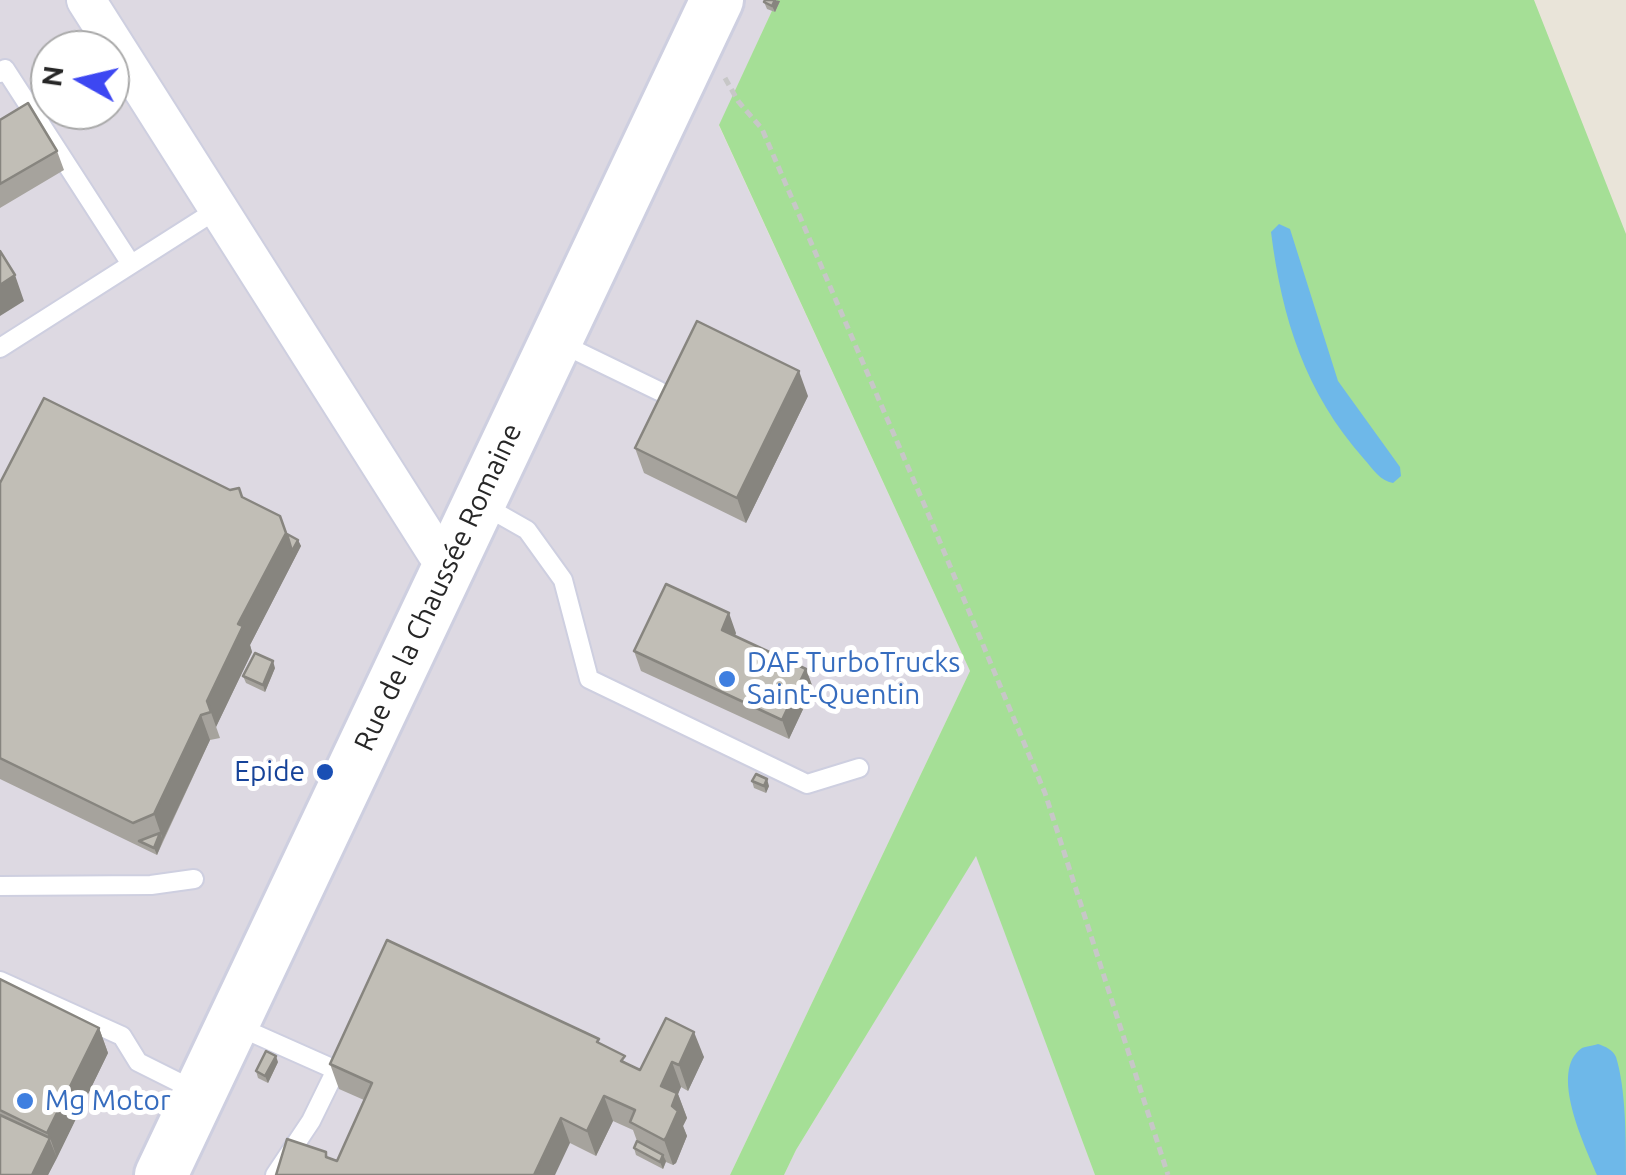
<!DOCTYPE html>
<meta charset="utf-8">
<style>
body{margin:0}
#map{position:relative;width:1626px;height:1175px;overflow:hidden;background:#e9e4d9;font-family:Ubuntu,sans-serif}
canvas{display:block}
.north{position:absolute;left:30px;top:30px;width:100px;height:100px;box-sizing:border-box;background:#fff;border:2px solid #a9a9a9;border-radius:50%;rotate:278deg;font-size:28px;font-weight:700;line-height:40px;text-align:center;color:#272727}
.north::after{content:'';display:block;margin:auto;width:35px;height:45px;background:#3d47f2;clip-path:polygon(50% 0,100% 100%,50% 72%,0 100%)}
</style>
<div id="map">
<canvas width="1626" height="1175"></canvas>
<div class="north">N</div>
</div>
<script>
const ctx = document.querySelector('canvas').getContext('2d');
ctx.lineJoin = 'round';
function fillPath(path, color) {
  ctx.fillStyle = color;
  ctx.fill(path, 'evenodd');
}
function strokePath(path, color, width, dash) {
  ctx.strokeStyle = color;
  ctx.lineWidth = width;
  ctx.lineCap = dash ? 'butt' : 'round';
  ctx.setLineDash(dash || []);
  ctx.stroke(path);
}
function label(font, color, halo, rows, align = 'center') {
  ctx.font = font + ' Ubuntu,sans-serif';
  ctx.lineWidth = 10;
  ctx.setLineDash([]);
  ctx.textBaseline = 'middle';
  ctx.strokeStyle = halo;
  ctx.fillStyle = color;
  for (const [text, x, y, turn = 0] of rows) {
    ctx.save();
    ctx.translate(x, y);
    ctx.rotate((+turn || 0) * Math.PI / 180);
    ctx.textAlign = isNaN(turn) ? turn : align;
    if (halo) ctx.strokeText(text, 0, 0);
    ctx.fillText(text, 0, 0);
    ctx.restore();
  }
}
fillPath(new Path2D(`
 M0,0H777L719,126L970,671L730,1175H0ZM50,50H110V110H50Z
 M976,855L1095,1175H784L796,1150Z`), '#ddd9e2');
fillPath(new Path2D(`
 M777,0H1534L1626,234V1175H1095L976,856L796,1150L784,1175H730L970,671L719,125Z`), '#a5df96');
fillPath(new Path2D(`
 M1279,224L1290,229L1338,381L1400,467L1401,476L1393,483C1380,481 1373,469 1364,459C1305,392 1282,319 1271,232Z
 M1598,1044C1606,1047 1612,1049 1616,1057C1626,1089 1626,1140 1626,1175H1597C1585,1146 1548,1071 1582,1048C1585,1047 1595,1045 1598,1044Z`), '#6eb8e9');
const lane = new Path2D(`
 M0,73L5,69L131,264
 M560,343L659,391
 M0,348L218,209
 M483,505L527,530L563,580L589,679L807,784L859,768
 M0,886L151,885L194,879
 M0,981L122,1036L138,1062L196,1091
 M237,1026L336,1070L311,1121L275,1175`);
const street = new Path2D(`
 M86,0L436,552L451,562`);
const secondary = new Path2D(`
 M161,1175L717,0`);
strokePath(lane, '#cecfe0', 22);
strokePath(street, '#cecfe0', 42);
strokePath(secondary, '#cecfe0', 58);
strokePath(new Path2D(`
 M725,78L738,101L762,129L927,511L1045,793L1168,1175`), '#c7c7c7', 5, [8, 5]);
strokePath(lane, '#fff', 18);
strokePath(street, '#fff', 38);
strokePath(secondary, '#fff', 52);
fillPath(new Path2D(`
 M780,1L775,12L767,9L764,2Z
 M0,120L57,151L64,170L0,208Z
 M808,396L746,523L644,473L635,448Z
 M0,483L243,497L287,534L298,540L301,546L250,645L252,652L216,727L220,738L210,740L157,855L0,779Z
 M736,633L735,636L806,669L813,688L789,739L641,671L634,651Z
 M275,668L265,692L246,683L243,676Z
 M752,781L769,786L766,793L754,788Z
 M0,979L99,1028L108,1053L48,1175H0Z
 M666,1018L704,1057L688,1091L681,1087L678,1094L687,1118L683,1126L687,1136L676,1163L673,1165L666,1162L663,1169L636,1155L634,1148L637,1141L633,1130L613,1121L596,1156L570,1143L276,1175L326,1152L328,1158L337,1161L364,1100L339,1089L330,1064L601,1044L628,1064L640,1070Z
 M278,1062L268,1083L258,1078L256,1071Z`), '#a6a39d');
fillPath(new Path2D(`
 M775,0L780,1L775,12L772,6Z
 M15,275L24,301L0,316V285Z
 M799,371L808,396L746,523L737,498Z
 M286,533L293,551L298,540L301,546L250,645L252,652L216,727L220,738L207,701L238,624Z
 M729,613L736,633L729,649L722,630Z
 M273,661L275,668L265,692L263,685Z
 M806,669L813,688L789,739L782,720Z
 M201,715L210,740L163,840L154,814Z
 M767,779L769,786L766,793L764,786Z
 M160,833L163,840L157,855L154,848Z
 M99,1028L108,1053L57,1158L47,1133Z
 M694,1032L704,1057L688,1091L679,1065Z
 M276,1056L278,1062L268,1083L265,1076Z
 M672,1062L681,1087L678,1094L687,1118L683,1126L687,1136L676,1163L673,1165L664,1140L661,1086Z
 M604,1096L613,1121L596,1156L587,1131Z
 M561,1118L570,1143L555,1175H534Z
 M50,1138L57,1158L48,1175H32Z
 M663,1155L666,1161L663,1169L660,1162Z`), '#87857f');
const building = new Path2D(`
 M765,0H775L772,6L764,2Z
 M28,103L57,151L0,184V120Z
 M0,251L15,275L0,285Z
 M697,321L799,371L737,498L635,448Z
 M44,398L230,490L239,488L242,497L280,516L286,533L238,624L243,626L207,701L211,712L201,715L154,814L133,823L0,758V483Z
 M287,534L298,540L292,551Z
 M666,584L729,613L722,630L806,669L782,720L634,651Z
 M255,653L273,661L263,685L243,676Z
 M756,774L767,779L764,786L752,781Z
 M160,833L154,848L139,841L152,836Z
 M387,940L599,1039L597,1042L625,1056L621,1061L640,1070L666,1018L694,1032L679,1065L672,1062L661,1086L677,1093L672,1106L678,1111L666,1138L664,1140L630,1122L635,1110L604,1096L587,1131L561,1118L534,1175H276L287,1139L326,1152V1157L337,1161L372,1083L330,1064Z
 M0,979L99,1028L47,1133L0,1110Z
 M266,1051L276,1056L265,1076L256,1071Z
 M0,1115L50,1138L32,1175H0Z
 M637,1141L663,1155L660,1162L634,1148Z`);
fillPath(building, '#c1beb6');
strokePath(building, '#87857f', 2.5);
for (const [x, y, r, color] of [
 [727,679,10,"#3f7fe0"],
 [325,772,10,"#1a4fb4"],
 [25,1101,10,"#3f7fe0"]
]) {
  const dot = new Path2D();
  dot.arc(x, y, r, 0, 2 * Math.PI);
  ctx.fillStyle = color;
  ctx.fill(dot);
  strokePath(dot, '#fff', 4);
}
label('28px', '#272727', '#fff', [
 ["Rue de la Chaussée Romaine",438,587,-65]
]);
label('28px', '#366cbe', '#fff', [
 ["DAF TurboTrucks",747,663],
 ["Saint-Quentin",747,695],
 ["Mg Motor",45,1101]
], 'left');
label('28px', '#164399', '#fff', [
 ["Epide",305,772]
], 'right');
</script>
